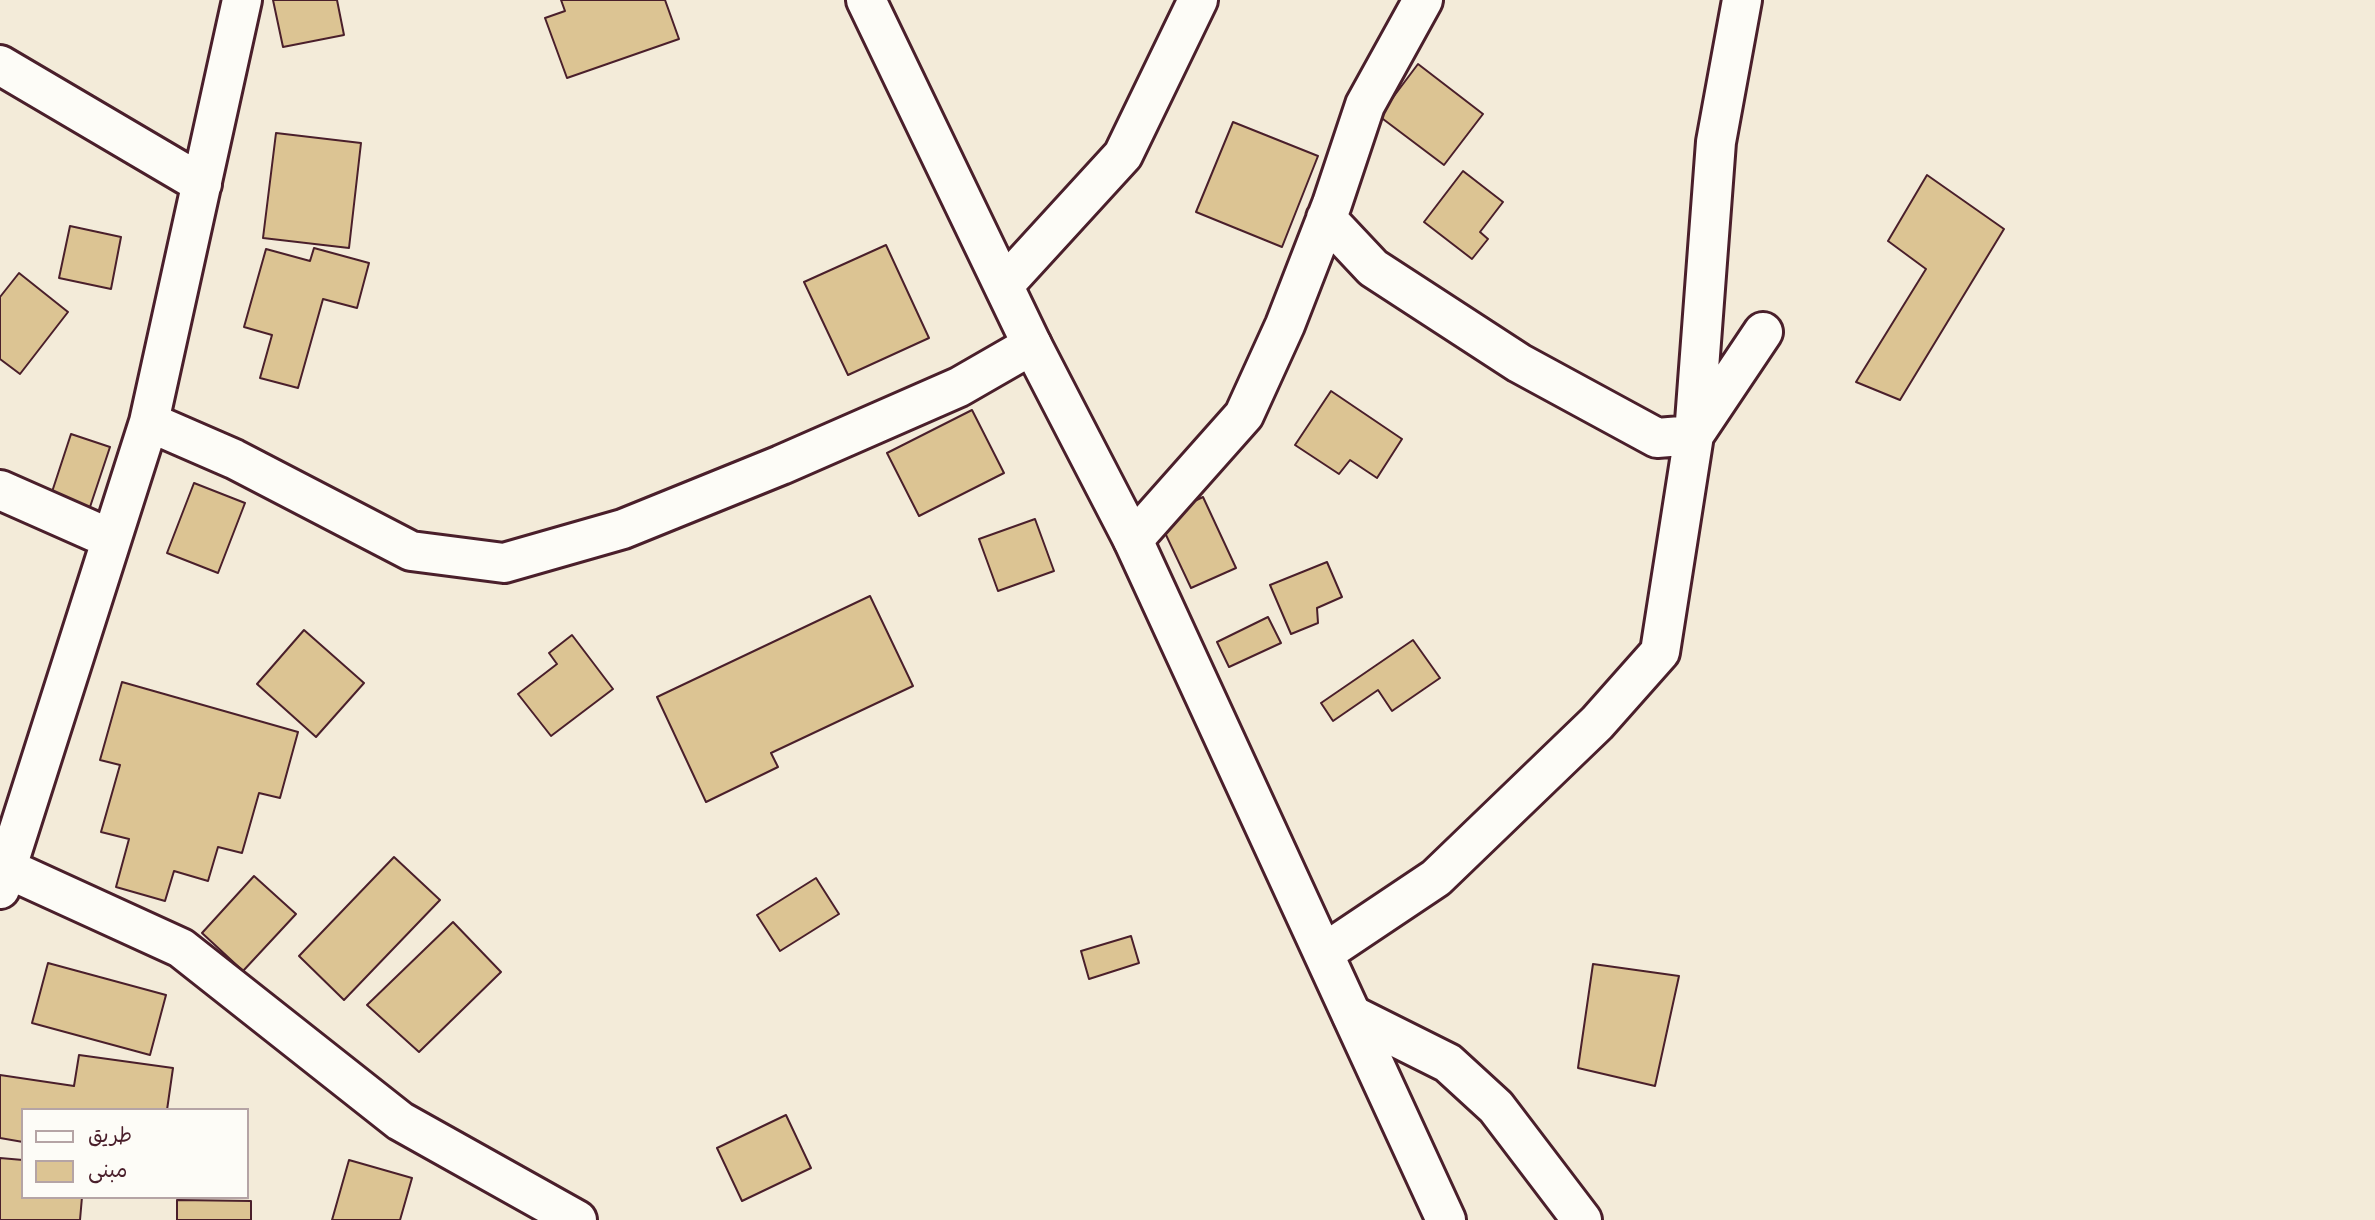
<!DOCTYPE html>
<meta charset="utf-8">
<style>
body{margin:0}
#map{position:relative;width:2375px;height:1220px;overflow:hidden;background:#f3ebd9;font-family:"Patrick Hand","Playpen Sans Arabic",sans-serif}
canvas{display:block}
.legend{position:absolute;left:21px;top:1108px;width:228px;height:91px;box-sizing:border-box;background:#fdfcf7;border:2px solid #b5a4a5;margin:0;padding:9px 12px;list-style:none;font-size:21px;color:#4a1f2b}
.legend li{display:flex;align-items:center;gap:14px;height:35px}
.legend b{width:35px;border:2px solid #b5a4a5}
</style>
<div id="map">
<canvas width="2375" height="1220"></canvas>
<ul class="legend">
<li><b style="height:9px;background:#fdfcf7"></b>طريق</li>
<li><b style="height:19px;background:#dcc493"></b>مبنى</li>
</ul>
</div>
<script>
const ctx = document.querySelector('canvas').getContext('2d');
ctx.lineJoin = 'round';
function fillPath(path, color) {
  ctx.fillStyle = color;
  ctx.fill(path, 'evenodd');
}
function strokePath(path, color, width, dash) {
  ctx.strokeStyle = color;
  ctx.lineWidth = width;
  ctx.lineCap = dash ? 'butt' : 'round';
  ctx.setLineDash(dash || []);
  ctx.stroke(path);
}
const building = new Path2D(`
 M273,0H337L344,35L283,47Z
 M561,0H665L679,39L567,78L545,18L565,11Z
 M1418,64L1483,114L1444,165L1379,116Z
 M1233,122L1318,156L1282,247L1196,212Z
 M276,133L361,143L349,248L263,238Z
 M1463,171L1503,202L1480,232L1488,239L1472,259L1424,222Z
 M1927,175L2004,229L1900,400L1856,382L1926,269L1888,241Z
 M70,226L121,237L111,289L59,278Z
 M886,245L929,338L848,375L804,282Z
 M314,248L369,263L357,308L323,299L298,388L260,378L272,335L244,327L266,249L310,261Z
 M19,273L68,312L20,374L0,359V297Z
 M1331,391L1402,439L1377,478L1350,460L1339,474L1295,445Z
 M972,410L1004,473L919,516L887,453Z
 M71,434L110,447L89,510L50,498Z
 M194,483L245,503L218,573L167,553Z
 M1203,497L1236,568L1191,588L1158,518Z
 M1035,519L1054,571L998,591L979,539Z
 M1327,562L1342,597L1317,608L1318,623L1291,634L1270,585Z
 M870,596L913,686L771,753L778,767L706,802L657,697Z
 M1268,617L1281,643L1229,667L1217,642Z
 M304,630L364,683L316,737L257,684Z
 M572,635L613,689L551,736L518,694L557,664L549,653Z
 M1413,640L1440,678L1392,711L1378,690L1333,721L1321,703Z
 M122,682L298,732L280,798L259,793L242,853L218,847L208,881L174,871L165,901L116,887L129,839L101,832L120,765L100,760Z
 M394,857L440,900L344,1000L299,956Z
 M254,876L296,914L243,971L202,933Z
 M816,878L839,914L780,951L757,915Z
 M453,922L501,972L419,1052L367,1005Z
 M1131,936L1139,963L1089,979L1081,951Z
 M48,963L166,995L150,1055L32,1023Z
 M1593,964L1679,976L1655,1086L1578,1068Z
 M79,1055L173,1068L167,1110H23V1142L0,1138V1075L74,1086Z
 M786,1115L811,1168L742,1201L717,1148Z
 M0,1158L23,1160V1197H82L80,1220H0Z
 M349,1160L412,1178L400,1220H332Z
 M177,1200L251,1201V1220H177Z`);
fillPath(building, '#dcc493');
strokePath(building, '#4a1f2b', 2);
const street = new Path2D(`
 M0,65L202,184
 M1326,218L1373,268L1519,363L1657,438L1694,435L1716,142L1742,0
 M1004,285L1123,155L1198,0
 M149,422L234,459L411,551L504,563L623,529L781,465L959,387L1032,345
 M0,490L111,539
 M1133,540L1244,415L1285,325L1332,204L1365,105L1423,0
 M6,868L181,948L400,1121L577,1220
 M0,889L149,422L242,0
 M1324,953L1436,878L1597,723L1660,652L1694,435L1763,332
 M1352,1015L1448,1063L1496,1107L1582,1220`);
const secondary = new Path2D(`
 M866,0L1032,345L1133,540L1446,1220`);
strokePath(street, '#4a1f2b', 44);
strokePath(secondary, '#4a1f2b', 44);
strokePath(street, '#fdfcf7', 38);
strokePath(secondary, '#fdfcf7', 38);
</script>
